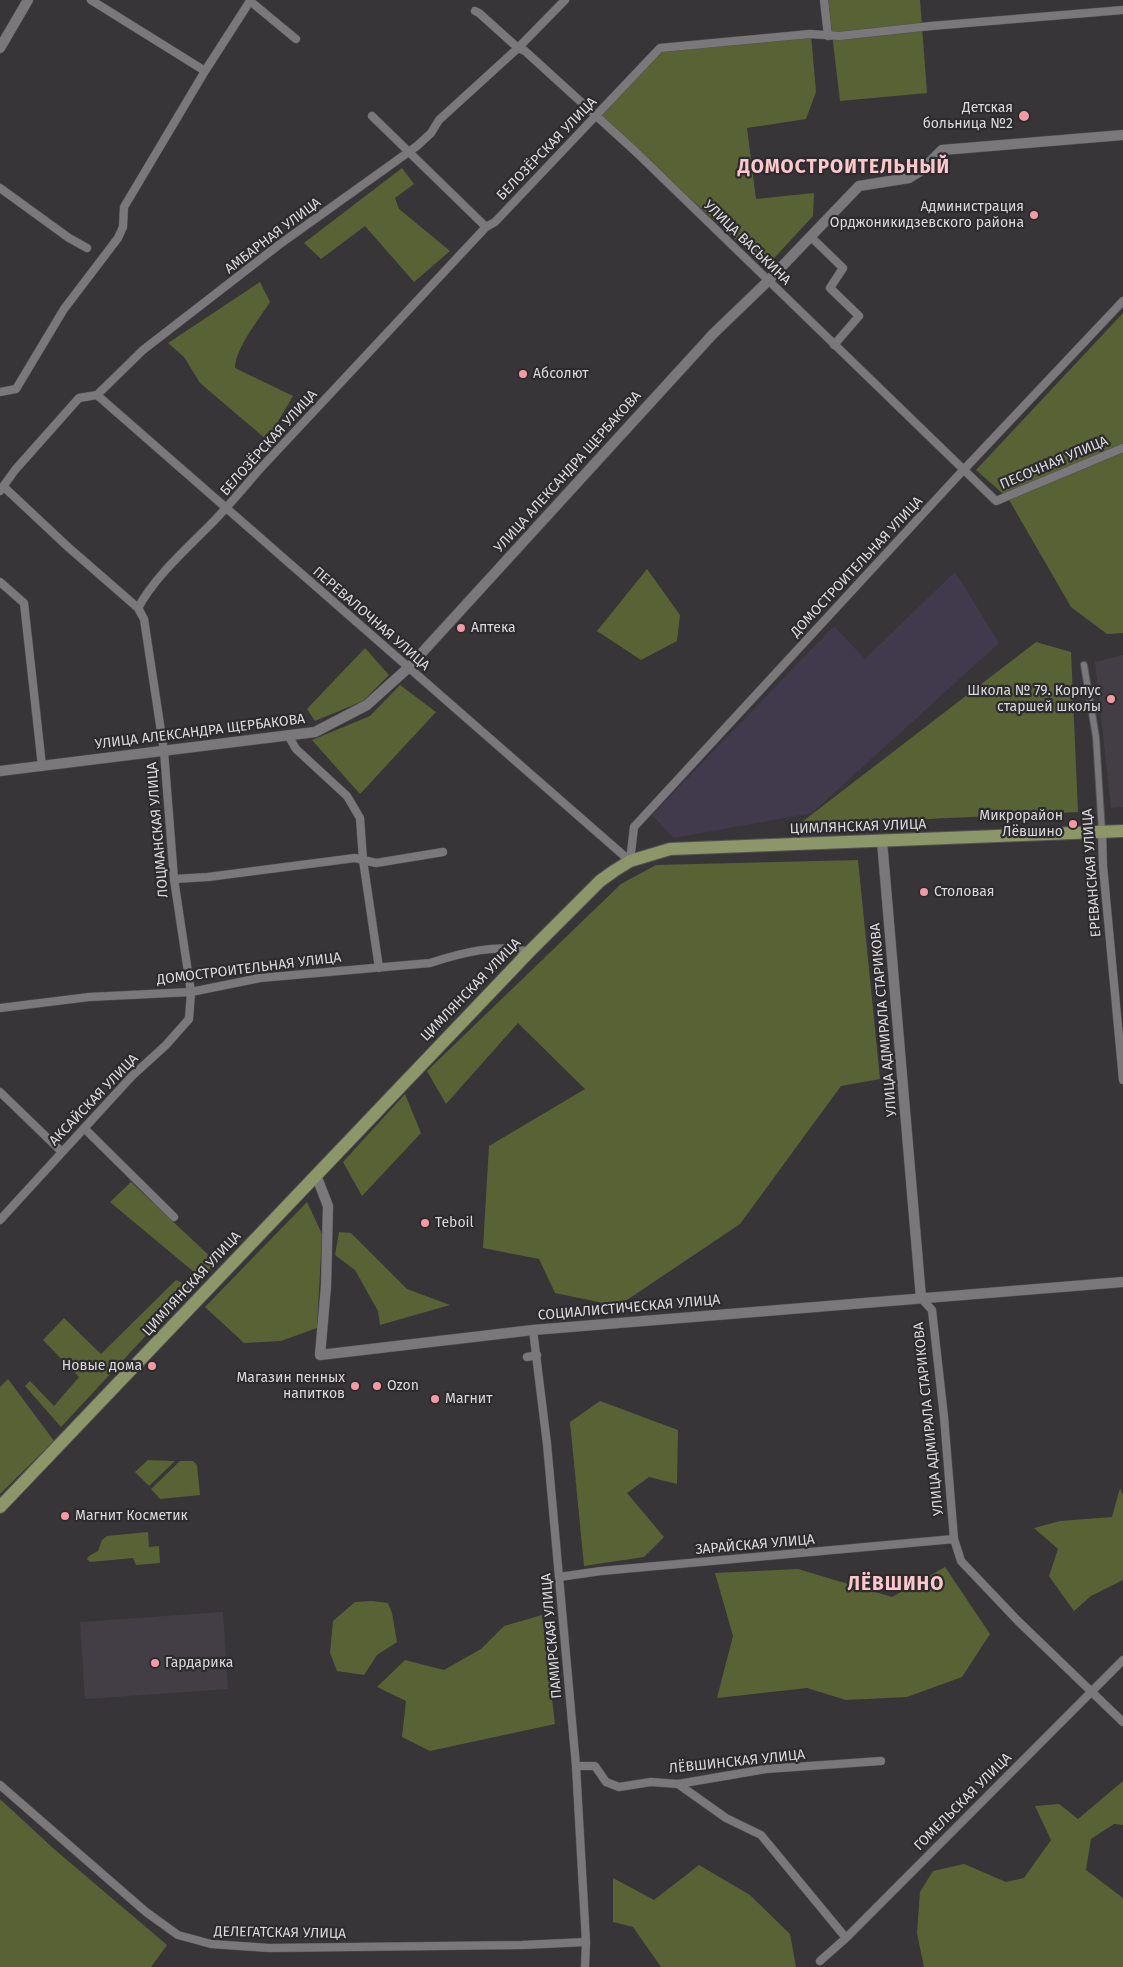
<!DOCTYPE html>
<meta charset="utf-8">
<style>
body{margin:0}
canvas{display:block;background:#373538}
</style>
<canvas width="1123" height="1967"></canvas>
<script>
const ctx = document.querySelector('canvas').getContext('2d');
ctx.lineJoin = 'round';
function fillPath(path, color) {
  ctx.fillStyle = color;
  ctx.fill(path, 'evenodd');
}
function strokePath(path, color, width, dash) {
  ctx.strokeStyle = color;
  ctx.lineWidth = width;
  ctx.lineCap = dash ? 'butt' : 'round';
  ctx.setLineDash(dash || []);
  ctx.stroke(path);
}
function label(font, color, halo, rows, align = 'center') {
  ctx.font = font + ' "Fira Sans",sans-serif';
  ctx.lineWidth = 4.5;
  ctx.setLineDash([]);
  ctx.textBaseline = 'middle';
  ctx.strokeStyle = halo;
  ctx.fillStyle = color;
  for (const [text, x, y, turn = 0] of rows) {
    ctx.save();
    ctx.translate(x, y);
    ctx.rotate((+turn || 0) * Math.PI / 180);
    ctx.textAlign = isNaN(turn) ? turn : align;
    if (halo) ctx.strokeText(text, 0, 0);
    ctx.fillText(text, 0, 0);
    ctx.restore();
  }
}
fillPath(new Path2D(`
 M955,572L999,643L812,813L674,838L652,815L834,626L865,659Z`), '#403a4c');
fillPath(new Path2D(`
 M1123,655V807L1111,808L1095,662Z
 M223,1612L228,1689L85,1699L80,1622Z`), '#433e46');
fillPath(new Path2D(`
 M828,0H920L927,93L840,101Z
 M811,35L816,92L806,119L747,128L756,199L814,193L813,216L766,267L598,115L658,51Z
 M402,168L414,184L395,198L399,209L450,251L414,282L365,226L321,259L304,243Z
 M260,282L270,302C259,319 235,349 235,368L293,396L267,440L200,383L184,357L168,343Z
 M1123,313V633L1107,634L1071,607L1008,498L976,470Z
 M647,569L680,615L677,641L641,660L597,631Z
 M1036,642L1071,652L1078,812L798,825Z
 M365,648L389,675L363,701L315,721L307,709Z
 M400,685L436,712L360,794L312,740L370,716Z
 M858,860L880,1079L841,1086L740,1224L618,1306L555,1293L539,1259L483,1248L489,1146L585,1089L518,1023L446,1104L427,1071L621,884L656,865Z
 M405,1094L421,1133L362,1196L343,1162Z
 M131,1182L217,1263L200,1277L110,1202Z
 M307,1202L322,1234L317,1328L281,1341L244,1343L205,1307Z
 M339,1232L351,1233L407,1289L450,1305L380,1325L378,1311L355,1270L335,1255Z
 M176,1280L191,1287L61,1427L25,1386L30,1381L54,1406L79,1377L43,1340L64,1318L101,1354Z
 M8,1379L54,1441L0,1494V1387Z
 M600,1401L678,1430L677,1484L649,1477L627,1493L664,1537L644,1557L584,1566L570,1422Z
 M148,1460L175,1461L149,1486L135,1472Z
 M180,1461H193L197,1465L200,1495L160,1499L151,1489Z
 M1120,1488L1123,1495V1580L1091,1596L1074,1611L1049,1576L1058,1549L1034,1528L1060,1521L1112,1517Z
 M148,1532L149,1547L159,1546L160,1563L136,1565L133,1558L90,1562L87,1559L89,1556L98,1551L102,1540L107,1536Z
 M945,1567L990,1634L962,1677L907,1697L846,1700L807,1688L717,1698L733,1636L715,1573L798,1569L892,1597Z
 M372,1601L388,1603L392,1613L397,1642L377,1655L364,1675L337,1671L330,1653L333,1621L355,1602Z
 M542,1615L555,1724L430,1751L402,1737L406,1701L377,1687L405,1660L444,1670L481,1649L504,1626Z
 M1123,1781V1825L1114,1824L1091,1839L1086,1870L1123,1898V1967H924L917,1933L920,1892L933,1871L964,1864L1006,1882L1024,1878L1051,1840L1035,1806L1059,1804L1078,1819Z
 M0,1799L54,1849L167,1945L151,1967H0Z
 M699,1865L750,1895L790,1934L796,1967H661L633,1927L613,1922V1878L654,1900Z`), '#586235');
const pedestrian = new Path2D(`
 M1084,665L1096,737L1102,832`);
const minor = new Path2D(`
 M91,0L205,71
 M824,0L828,36
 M475,11L479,13L518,48L525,51L636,152L996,501L1123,448
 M372,116L486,227
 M0,188L69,238L87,248
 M811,237L843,268L830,288L859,316L834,345
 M0,392L16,389L64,309L118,238L123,227L124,207L205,71L250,1L296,39
 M97,395L630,861
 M0,491L15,470L79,398L97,395L143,350L280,244L417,146L431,133L439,120L518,48L565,0
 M0,582L24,603L42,766
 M138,608C154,578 185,550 209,526C226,509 242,490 258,471L486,227L495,222L660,48L810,34L839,36L931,26L1123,10
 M288,735L296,749L347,796L360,818L363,860L379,968
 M1102,832L1103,866L1123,1080
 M630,861L634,827L954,480L1123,301
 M174,879L208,877L355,858L376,863L443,852
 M0,1008L89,997L191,992L260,978L430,963C461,953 497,943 529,952
 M0,1092L62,1152
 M84,1128L174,1217
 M0,1220L132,1076L166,1045L189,1019L191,992L174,879L164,751L144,619L138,608L68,547L4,487
 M921,1298L932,1310L944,1417L954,1539L961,1561L1018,1621L1123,1722
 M533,1330L547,1444L576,1766L586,1942L585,1967
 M527,1357L537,1355
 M559,1577L601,1571L954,1539
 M576,1766H595L606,1782L619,1787L651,1782L678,1784L766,1769L881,1761
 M678,1784L726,1818L761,1835L846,1938
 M0,1785L146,1912L178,1935L211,1944L269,1948L522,1945L586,1942
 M820,1961L846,1938L1123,1660`);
const tertiary = new Path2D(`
 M0,48L28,0
 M0,771L315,732L367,705L408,668L713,334L768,281L859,186L909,178L922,170L942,150L1123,135
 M882,841L921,1298
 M316,1175L328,1206L326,1286L320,1355L533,1330L1123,1282`);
const primary = new Path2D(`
 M0,1507L529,952L600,881L614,871L630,861L670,849L1123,831`);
strokePath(pedestrian, '#535254', 8);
strokePath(minor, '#535254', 9);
strokePath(tertiary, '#535254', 11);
strokePath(primary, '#535254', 14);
strokePath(pedestrian, '#7a787b', 6);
strokePath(minor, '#7a787b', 8);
strokePath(tertiary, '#7a787b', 10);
strokePath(primary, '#8c9668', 12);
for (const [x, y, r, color] of [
 [1024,116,6,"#f49aa3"],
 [1034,215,5,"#f49aa3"],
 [523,374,5,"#f49aa3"],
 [461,628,5,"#f49aa3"],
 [1111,699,5,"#f49aa3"],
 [1073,824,5,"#f49aa3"],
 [924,892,5,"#f49aa3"],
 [425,1223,5,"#f49aa3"],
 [152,1366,5,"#f49aa3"],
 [355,1386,5,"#f49aa3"],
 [377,1386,5,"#f49aa3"],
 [435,1399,5,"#f49aa3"],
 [65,1516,5,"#f49aa3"],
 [155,1663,5,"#f49aa3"]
]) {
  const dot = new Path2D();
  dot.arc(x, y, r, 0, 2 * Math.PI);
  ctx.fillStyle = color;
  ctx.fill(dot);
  strokePath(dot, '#2d2b2e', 2);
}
label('14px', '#dad9db', '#2d2b2e', [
 ["Детская",1013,108,"right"],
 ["больница №2",1013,124,"right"],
 ["Администрация",1024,207,"right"],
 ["Орджоникидзевского района",1024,223,"right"],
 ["Абсолют",533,374],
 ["Аптека",471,628],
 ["Школа № 79. Корпус",1101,691,"right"],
 ["старшей школы",1101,707,"right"],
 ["Микрорайон",1063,816,"right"],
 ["Лёвшино",1063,832,"right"],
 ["Столовая",934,892],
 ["Teboil",435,1223],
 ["Новые дома",142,1366,"right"],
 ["Магазин пенных",345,1378,"right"],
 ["напитков",345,1394,"right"],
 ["Ozon",387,1386],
 ["Магнит",445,1399],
 ["Магнит Косметик",75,1516],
 ["Гардарика",165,1663]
], 'left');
label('14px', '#dad9db', '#2d2b2e', [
 ["БЕЛОЗЁРСКАЯ УЛИЦА",547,149,-46],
 ["АМБАРНАЯ УЛИЦА",273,236,-37],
 ["УЛИЦА ВАСЬКИНА",747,243,44],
 ["БЕЛОЗЁРСКАЯ УЛИЦА",269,443,-48],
 ["ПЕСОЧНАЯ УЛИЦА",1054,463,-23],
 ["УЛИЦА АЛЕКСАНДРА ЩЕРБАКОВА",568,472,-48],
 ["ДОМОСТРОИТЕЛЬНАЯ УЛИЦА",857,567,-47],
 ["ПЕРЕВАЛОЧНАЯ УЛИЦА",371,619,41],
 ["УЛИЦА АЛЕКСАНДРА ЩЕРБАКОВА",200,732,-7],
 ["ЦИМЛЯНСКАЯ УЛИЦА",858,827,-2],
 ["ЛОЦМАНСКАЯ УЛИЦА",158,830,-95],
 ["ЕРЕВАНСКАЯ УЛИЦА",1092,873,-94],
 ["ДОМОСТРОИТЕЛЬНАЯ УЛИЦА",249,969,-7],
 ["ЦИМЛЯНСКАЯ УЛИЦА",471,990,-46],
 ["УЛИЦА АДМИРАЛА СТАРИКОВА",884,1020,-95],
 ["АКСАЙСКАЯ УЛИЦА",94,1100,-46],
 ["ЦИМЛЯНСКАЯ УЛИЦА",192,1284,-47],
 ["СОЦИАЛИСТИЧЕСКАЯ УЛИЦА",629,1308,-5],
 ["УЛИЦА АДМИРАЛА СТАРИКОВА",929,1419,-96],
 ["ЗАРАЙСКАЯ УЛИЦА",755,1545,-5],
 ["ПАМИРСКАЯ УЛИЦА",552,1636,-95],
 ["ЛЁВШИНСКАЯ УЛИЦА",737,1762,-6],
 ["ГОМЕЛЬСКАЯ УЛИЦА",963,1802,-45],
 ["ДЕЛЕГАТСКАЯ УЛИЦА",280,1933,1]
]);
ctx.letterSpacing = '1px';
label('bold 19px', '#fdc8cc', '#2d2b2e', [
 ["ДОМОСТРОИТЕЛЬНЫЙ",844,168],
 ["ЛЁВШИНО",896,1585]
]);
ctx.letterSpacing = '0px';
</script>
